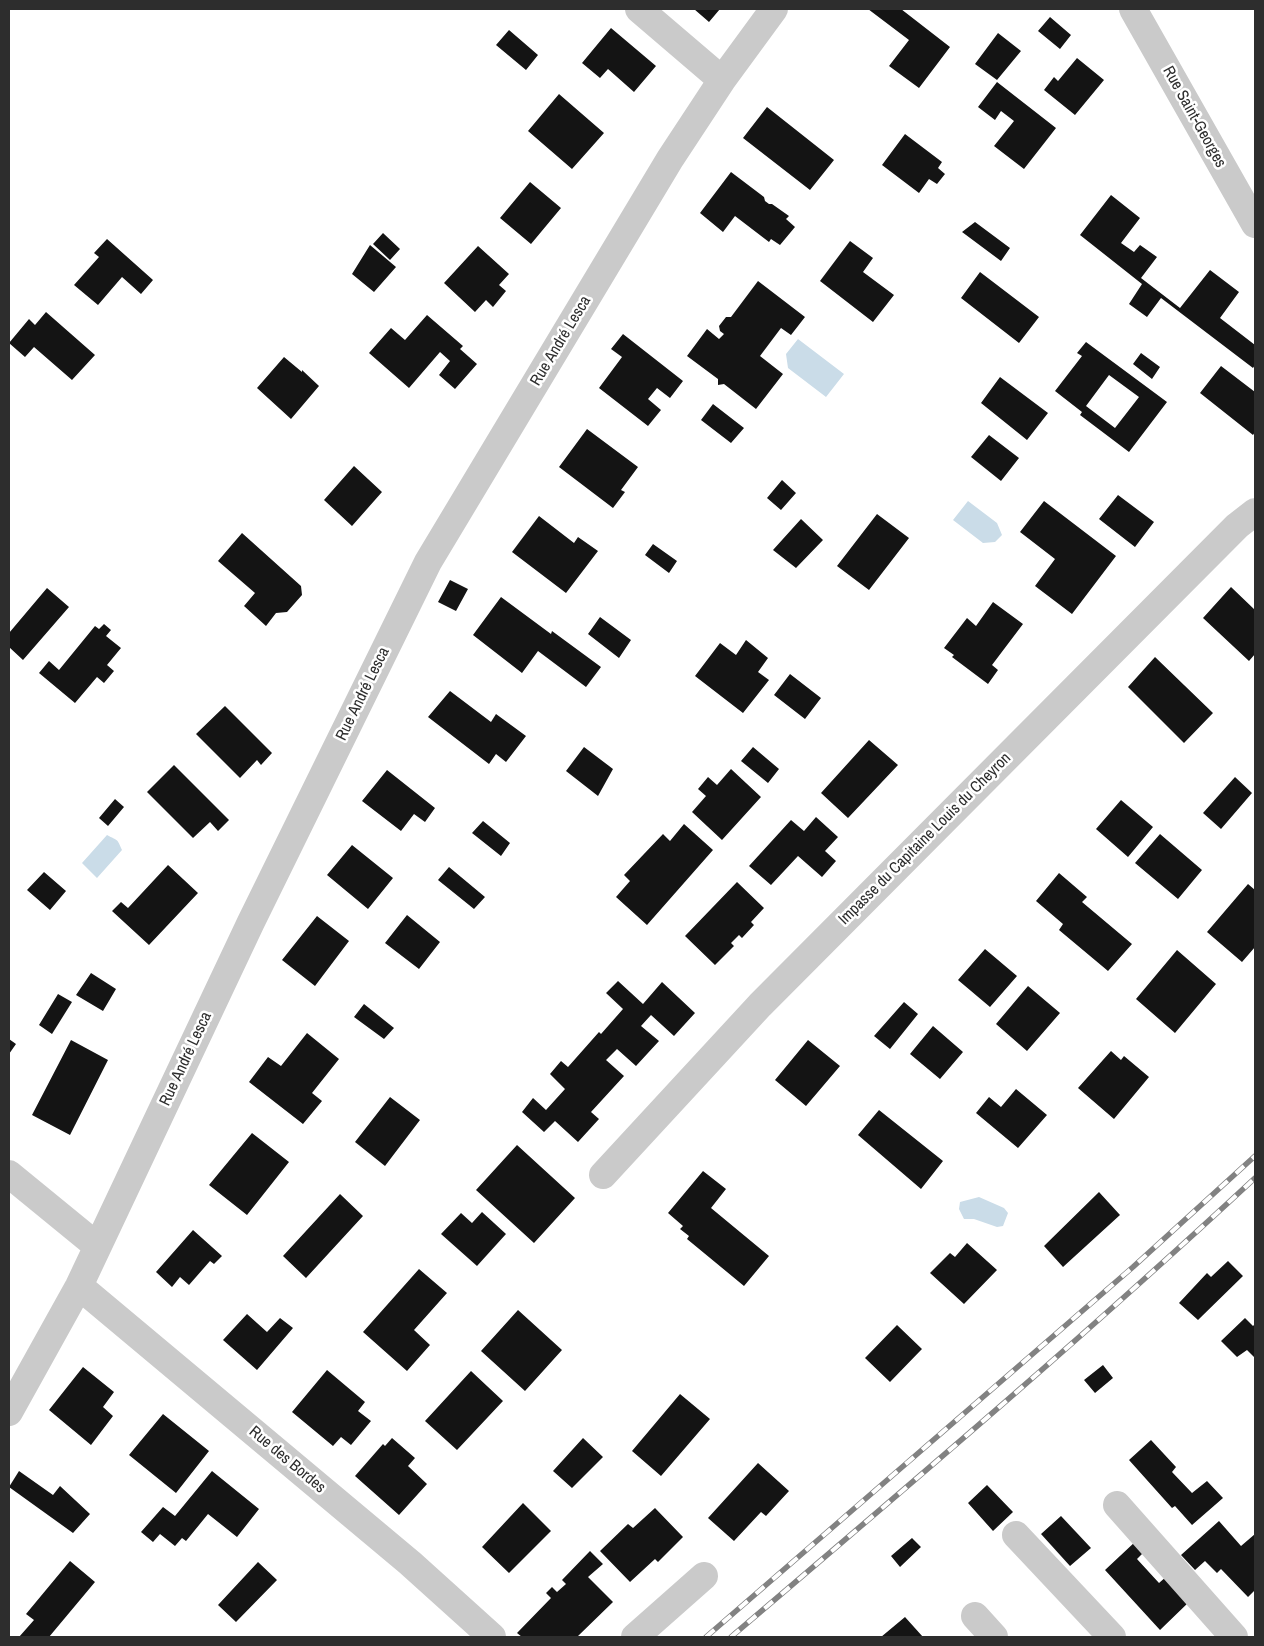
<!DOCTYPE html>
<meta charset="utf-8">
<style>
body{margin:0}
#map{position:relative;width:1264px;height:1646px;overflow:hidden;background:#fff;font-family:"Archivo Narrow",sans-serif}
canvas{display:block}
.frame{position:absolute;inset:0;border:10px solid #2d2d2d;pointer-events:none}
</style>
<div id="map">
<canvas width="1264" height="1646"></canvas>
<div class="frame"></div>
</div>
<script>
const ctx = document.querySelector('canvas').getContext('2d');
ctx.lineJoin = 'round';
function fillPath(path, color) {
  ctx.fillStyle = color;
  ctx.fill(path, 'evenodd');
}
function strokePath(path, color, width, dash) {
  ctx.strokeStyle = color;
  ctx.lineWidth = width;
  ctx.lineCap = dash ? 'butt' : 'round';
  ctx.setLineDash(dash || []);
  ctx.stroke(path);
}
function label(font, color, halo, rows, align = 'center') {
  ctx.font = font + ' "Archivo Narrow",sans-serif';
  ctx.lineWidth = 5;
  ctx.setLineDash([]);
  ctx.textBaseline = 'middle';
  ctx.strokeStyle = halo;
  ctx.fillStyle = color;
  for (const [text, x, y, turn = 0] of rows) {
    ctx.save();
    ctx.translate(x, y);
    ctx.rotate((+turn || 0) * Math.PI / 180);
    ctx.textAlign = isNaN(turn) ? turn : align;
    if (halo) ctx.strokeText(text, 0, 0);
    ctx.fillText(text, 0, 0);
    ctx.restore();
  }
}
fillPath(new Path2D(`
 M798,339L844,374L826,397L788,368L786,354Z
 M968,501L997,523L1002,535L995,542L983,543L953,520Z
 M107,835C118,841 117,838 122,850L97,878L82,863Z
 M979,1197L1004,1208L1008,1213L1003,1226L997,1227L974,1219H964L959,1209L960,1202Z`), '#cadce8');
fillPath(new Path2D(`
 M694,9H720L709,22Z
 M868,9H901L950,47L919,88L889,66L909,40Z
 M1050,17L1071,35L1060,49L1038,31Z
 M611,28L656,66L634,92L608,69L600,78L582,63Z
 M509,30L538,55L526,70L496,45Z
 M998,33L1021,51L997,80L975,64Z
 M1077,58L1104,80L1075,115L1044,90L1054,77L1058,81Z
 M997,82L1056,128L1024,169L994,146L1014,121L1001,111L995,120L978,107Z
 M559,94L604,133L572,169L528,131Z
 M767,107L834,160L810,190L743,138Z
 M905,134L942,162L938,168L945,174L937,184L929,179L919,193L882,165Z
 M731,172L764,197L765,201L769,204H772L789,216L786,219L795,227L780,245L771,239L769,242L735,216L723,232L700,213Z
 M530,182L561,208L531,244L500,218Z
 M1111,195L1140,218L1121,243L1134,252L1140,245L1157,257L1141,278L1180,308L1210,270L1239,292L1220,318L1255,345V365L1253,368L1161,298L1147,317L1129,304L1142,284L1080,235Z
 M975,222L1010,248L1001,261L962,232Z
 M383,233L400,249L390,260L373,244Z
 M107,239L153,280L141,294L122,277L98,305L74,285L99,257L94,253Z
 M850,241L873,258L863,272L894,295L873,322L820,281Z
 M370,245L396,267L374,292L352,274Z
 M478,246L509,274L499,285L506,291L493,307L486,300L475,312L444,283Z
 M980,272L1039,317L1019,343L961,298Z
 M758,281L805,317L791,335L781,328L760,356L783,374L756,409L724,384L718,385V379L687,356L707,329L719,339L724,334L720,331L719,326L726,317H731Z
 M46,312L95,355L72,380L34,347L25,357L9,343L29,319L35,325Z
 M427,315L463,346L460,349L477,364L455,389L439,375L450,361L440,352L409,388L369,353L391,328L405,340Z
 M623,334L683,381L670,398L657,388L648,399L661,410L648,426L599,388L622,357L611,349Z
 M1086,342L1167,402L1129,452L1080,415L1082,412L1055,391L1082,356L1077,353ZM1109,375L1139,397L1115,428L1086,406Z
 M1141,353L1160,367L1152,379L1133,364Z
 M284,357L302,372V370L319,386L291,419L257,388Z
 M1221,366L1255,392V432L1253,435L1200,393Z
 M1000,377L1048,413L1027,440L981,403Z
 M713,404L744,428L731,443L701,420Z
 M587,429L638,467L621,490L625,492L613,508L559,467Z
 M989,435L1019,458L1001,481L971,457Z
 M354,466L382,492L352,526L324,500Z
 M782,480L796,493L781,510L767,498Z
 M1118,495L1154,522L1135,547L1099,519Z
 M1044,501L1116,556L1072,614L1035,586L1055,559L1020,532Z
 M877,514L909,538L869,590L837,566Z
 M539,516L574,543L578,537L598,551L566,593L512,552Z
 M801,519L823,540L796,568L773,550Z
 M242,533L301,586L302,595L287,612L276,613L266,626L244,606L255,593L218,561Z
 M653,544L677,561L669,573L645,555Z
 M450,580L468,589L456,611L438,602Z
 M1231,587L1255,610V654L1249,661L1203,618Z
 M47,588L69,607L23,660L9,647V633Z
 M501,597L551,634L552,631L601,667L586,687L538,651L522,673L473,635Z
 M993,602L1023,624L992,665L998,670L988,684L952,657L954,655L944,648L967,618L976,626Z
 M600,617L631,640L619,658L588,634Z
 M104,624L111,630L106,636L121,648L107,665L114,671L104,683L97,677L75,703L39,673L49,661L59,670L95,626L99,629Z
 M746,640L768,658L758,672L769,680L743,713L695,676L720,643L736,655Z
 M1155,657L1213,713L1184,743L1128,687Z
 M790,674L821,698L805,719L774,695Z
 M450,691L491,722L496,714L526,736L506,762L496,754L489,764L428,717Z
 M225,706L272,753L261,765L257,760L240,778L196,734Z
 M869,740L898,765L848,818L821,793Z
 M584,747L613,769L598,796L566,771Z
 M753,747L779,769L768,783L741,761Z
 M174,765L229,820L218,831L210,822L193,838L147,792Z
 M731,769L761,797L722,840L692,812L706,796L698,789L708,777L717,785Z
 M387,770L435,808L425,822L414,814L401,831L362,801Z
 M1235,777L1252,793L1221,829L1203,813Z
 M115,799L124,807L108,826L99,818Z
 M1121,800L1153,827L1128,857L1096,829Z
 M816,817L838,837L825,851L836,861L822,877L798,856L771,885L749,866L791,820L804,831Z
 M483,821L510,843L501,856L472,833Z
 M684,824L713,850L647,925L616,897L630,881L624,875L663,834L670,841Z
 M1160,834L1202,870L1178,899L1135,863Z
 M352,845L393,878L368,909L327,875Z
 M168,865L198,893L149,945L112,911L121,902L128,908Z
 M449,867L485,897L474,909L438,880Z
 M44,872L66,891L50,910L27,890Z
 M1059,873L1087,897L1082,902L1132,944L1108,971L1059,930L1063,924L1036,901Z
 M737,882L764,908L751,922L754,925L742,938L739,935L731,943L734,946L715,965L685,936Z
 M1248,884L1255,890V947L1242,962L1207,932Z
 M407,915L440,942L419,969L385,943Z
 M317,916L349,941L315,986L282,960Z
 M985,949L1017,976L990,1007L958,980Z
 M1177,950L1216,984L1175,1033L1136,999Z
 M91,973L116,989L103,1011L76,995Z
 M618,981L643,1004L662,982L695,1013L674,1036L651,1015L641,1026L659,1041L636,1066L617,1049L606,1060L624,1076L591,1112L599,1119L578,1142L555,1121L544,1132L522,1112L533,1098L546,1110L565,1089L550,1074L561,1061L568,1067L599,1032L601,1034L623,1009L606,993Z
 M1028,986L1060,1013L1027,1051L996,1024Z
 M58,994L72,1002L52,1034L39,1025Z
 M904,1002L918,1014L890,1049L874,1036Z
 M364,1004L394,1028L384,1039L354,1017Z
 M933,1026L963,1052L940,1079L910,1054Z
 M307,1033L339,1059L312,1093L322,1101L303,1124L249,1082L268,1057L281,1066Z
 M9,1039L16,1044L9,1054Z
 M71,1040L108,1060L70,1135L32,1115Z
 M808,1040L840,1066L806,1106L775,1080Z
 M1111,1051L1121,1060L1124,1056L1149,1077L1114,1119L1078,1088Z
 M1016,1089L1047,1115L1018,1148L976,1113L989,1097L1001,1107Z
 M390,1097L420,1120L385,1166L355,1142Z
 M879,1110L943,1161L921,1189L858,1135Z
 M252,1133L289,1162L247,1215L209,1185Z
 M517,1145L575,1198L534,1243L476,1190Z
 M703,1171L726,1189L711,1208L769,1256L744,1286L687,1239L689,1236L680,1229L683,1226L668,1213Z
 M1099,1192L1120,1215L1063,1267L1044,1246Z
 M340,1194L363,1216L306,1278L283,1256Z
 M482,1212L506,1234L477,1266L441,1234L461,1213L472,1223Z
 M193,1230L222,1256L214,1264L210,1261L189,1285L180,1277L172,1287L156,1272Z
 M967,1243L997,1270L964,1304L930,1273L950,1253L955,1257Z
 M1228,1261L1243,1276L1198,1320L1179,1303L1207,1273L1211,1277Z
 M419,1269L447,1293L414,1330L430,1345L407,1371L363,1332Z
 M518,1310L562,1350L525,1391L481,1351Z
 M247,1314L267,1332L280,1318L293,1328L257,1370L223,1340Z
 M1245,1318L1253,1326L1255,1324V1358L1247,1350L1237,1357L1221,1341Z
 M897,1325L922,1349L890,1382L865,1358Z
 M1103,1365L1113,1378L1095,1393L1084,1380Z
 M83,1367L114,1392L103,1407L113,1416L91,1445L49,1410Z
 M327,1370L365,1402L358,1411L371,1421L351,1445L341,1437L333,1446L292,1412Z
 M471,1371L503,1401L457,1450L425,1421Z
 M680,1394L710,1419L661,1476L632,1451Z
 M163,1414L209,1451L176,1493L129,1455Z
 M392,1438L415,1458L408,1466L427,1484L399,1515L355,1476L383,1444L385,1446Z
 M583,1438L603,1457L572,1488L553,1471Z
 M1151,1440L1176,1467L1172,1472L1192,1493L1207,1481L1223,1498L1192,1525L1175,1506L1172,1508L1129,1460Z
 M758,1463L789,1491L766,1516L761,1512L734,1541L708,1518Z
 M19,1471L53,1495L60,1486L90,1514L73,1533L9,1487Z
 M212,1471L259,1509L237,1537L208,1514L186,1541L182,1538L175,1546L160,1534L153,1542L141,1532L163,1507L175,1516Z
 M987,1485L1013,1512L993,1531L968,1503Z
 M523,1503L551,1531L509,1573L482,1547Z
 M655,1508L683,1537L658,1562L655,1559L630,1582L600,1551L628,1524L633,1528Z
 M1061,1516L1091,1548L1070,1566L1041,1534Z
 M1219,1521L1241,1546L1255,1534V1590L1248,1597L1221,1569L1217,1573L1205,1561L1195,1570L1181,1555Z
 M912,1538L921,1547L900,1567L891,1556Z
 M1136,1541L1145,1551L1137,1559L1159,1583L1167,1576L1190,1601L1160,1630L1105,1570Z
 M590,1551L603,1564L588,1577L613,1602L577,1637H522L517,1633L551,1598L546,1593L552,1587L557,1592L566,1584L562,1580Z
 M70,1561L95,1582L49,1637H19L34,1620L26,1614Z
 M258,1562L277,1580L236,1622L218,1605Z
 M905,1617L923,1637H881Z`), '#141414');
strokePath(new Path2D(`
 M639,9L722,80
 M1133,9L1255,224
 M9,1174L97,1246
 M603,1175L760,1005L1237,526L1255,512
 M79,1286L410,1563L492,1637
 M9,1412L79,1286L251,922L428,562L670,159L722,80L774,9
 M1117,1505L1234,1637
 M1016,1535L1112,1637
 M975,1616L994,1637
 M635,1637L704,1576`), '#cacaca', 28);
const rail = new Path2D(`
 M706,1637L1133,1267L1255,1156
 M731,1637C907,1487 1085,1336 1255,1178`);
strokePath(rail, '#828282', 5.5);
strokePath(rail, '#fff', 4, [11]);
label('16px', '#2d2d2d', '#fff', [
 ["Rue Saint-Georges",1194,117,61],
 ["Rue André Lesca",561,341,-59],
 ["Rue André Lesca",363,694,-64],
 ["Impasse du Capitaine Louis du Cheyron",925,839,-45],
 ["Rue André Lesca",186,1059,-65],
 ["Rue des Bordes",287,1460,40]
]);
</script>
